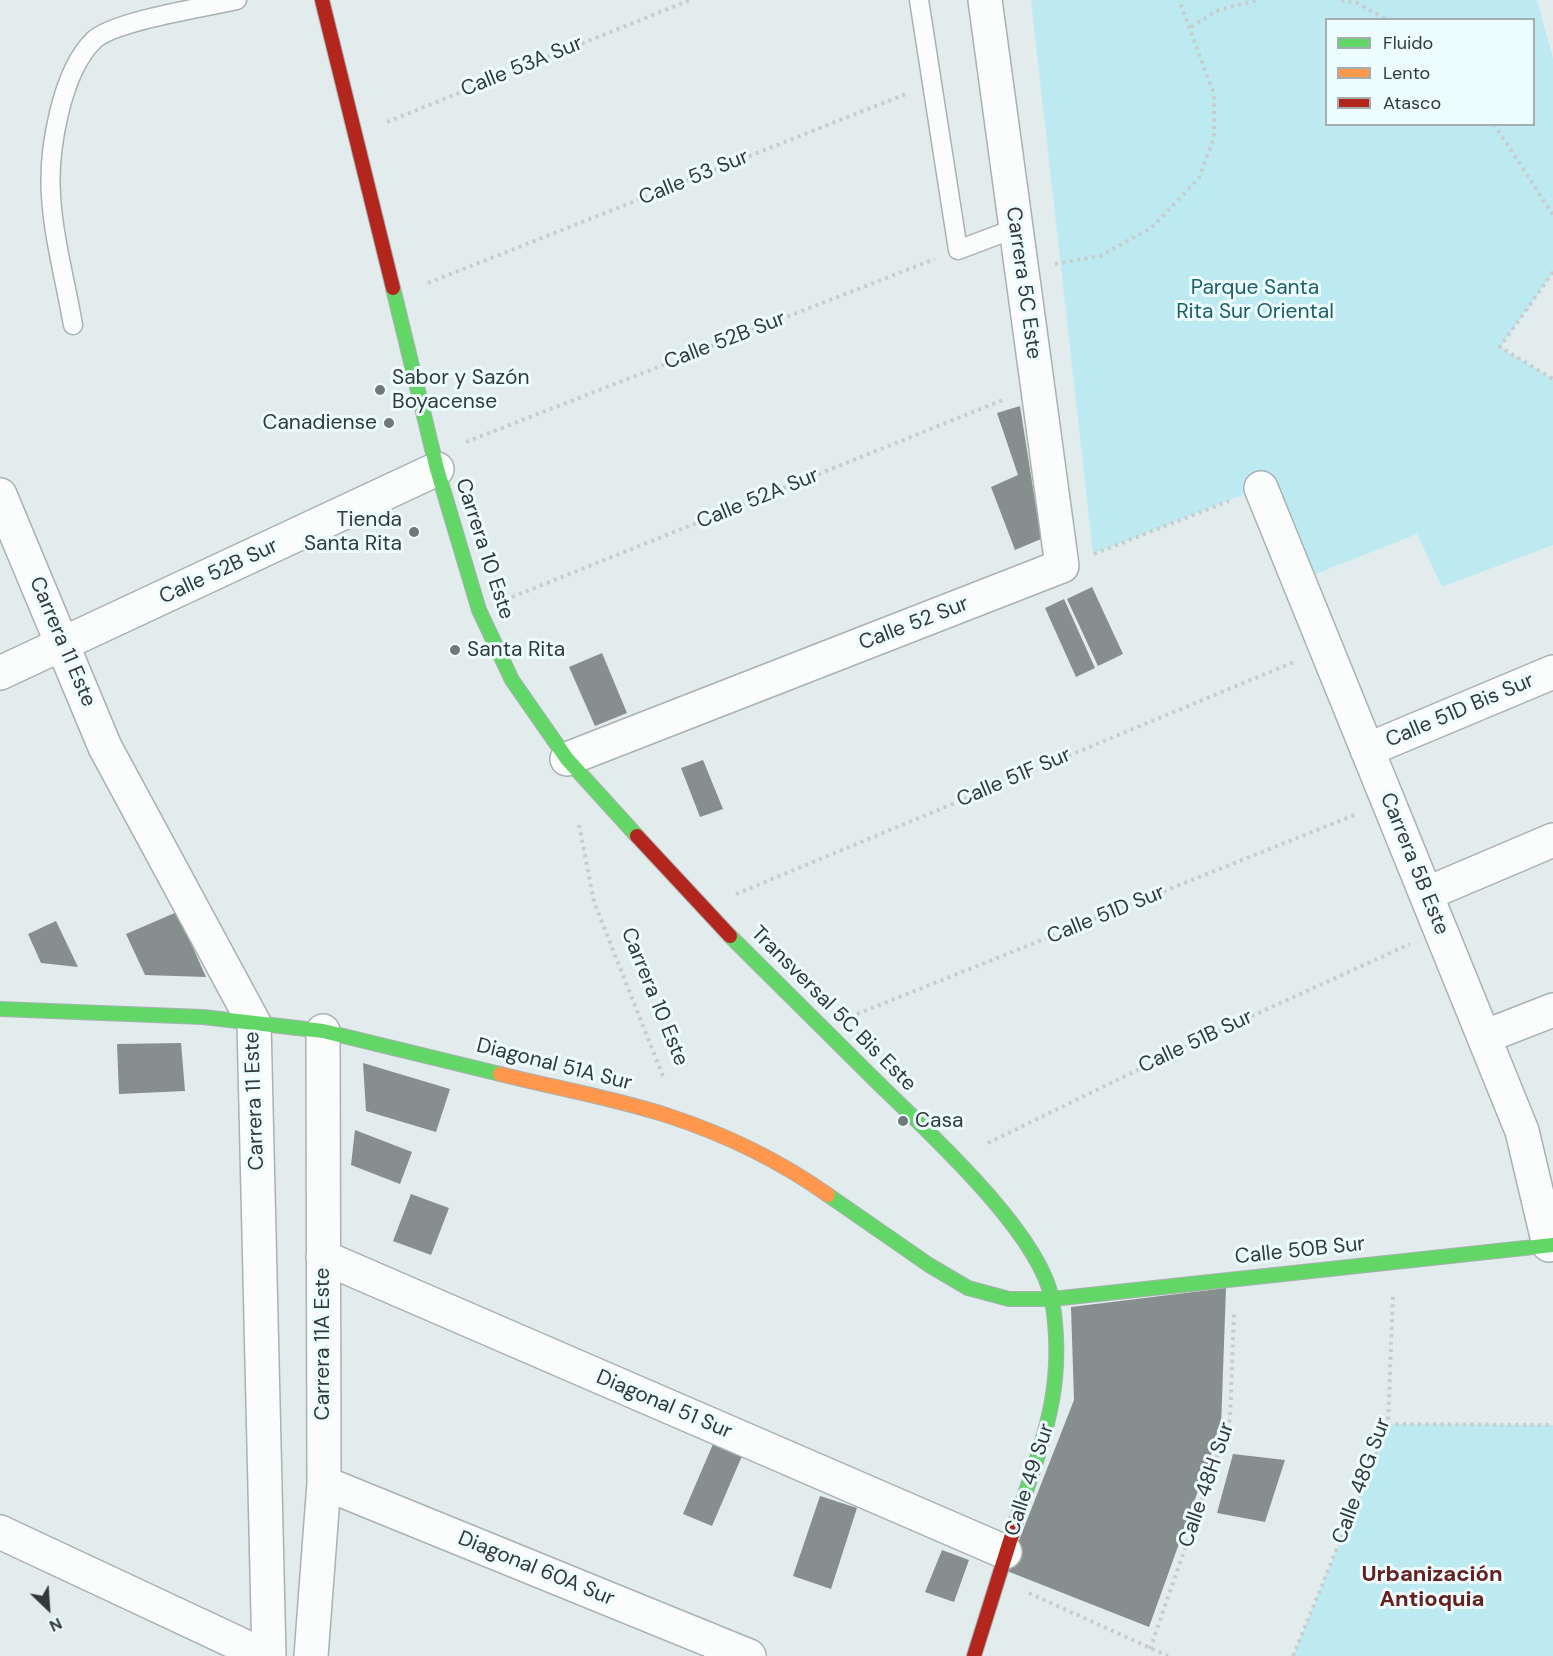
<!DOCTYPE html>
<meta charset="utf-8">
<style>
body{margin:0}
#map{position:relative;width:1553px;height:1656px;overflow:hidden;background:#e2eced;font-family:"DM Sans",sans-serif}
canvas{display:block}
.legend{position:absolute;left:1325px;top:18px;width:210px;height:108px;box-sizing:border-box;background:#edfcfe;border:2px solid #a2aeb0;margin:0;padding:8px 10px;list-style:none;font-size:18px;color:#32393a}
.legend li{display:flex;align-items:center;gap:12px;height:30px}
.legend b{width:30px;border:2px solid #a2aeb0}
.north{position:absolute;left:18px;top:1578px;width:60px;height:60px;-webkit-text-stroke:4px #edfcfe;paint-order:stroke;rotate:155deg;font-size:16px;font-weight:700;line-height:24px;text-align:center;color:#32393a}
.north::after{content:'';display:block;margin:auto;width:21px;height:27px;background:#32393a;clip-path:polygon(50% 0,100% 100%,50% 72%,0 100%)}
</style>
<div id="map">
<canvas width="1553" height="1656"></canvas>
<ul class="legend">
<li><b style="height:8px;background:#63d668"></b>Fluido</li>
<li><b style="height:8px;background:#ff974d"></b>Lento</li>
<li><b style="height:8px;background:#b3261e"></b>Atasco</li>
</ul>
<div class="north">N</div>
</div>
<script>
const ctx = document.querySelector('canvas').getContext('2d');
ctx.lineJoin = 'round';
function fillPath(path, color) {
  ctx.fillStyle = color;
  ctx.fill(path, 'evenodd');
}
function strokePath(path, color, width, dash) {
  ctx.strokeStyle = color;
  ctx.lineWidth = width;
  ctx.lineCap = dash ? 'butt' : 'round';
  ctx.setLineDash(dash || []);
  ctx.stroke(path);
}
function label(font, color, halo, rows, align = 'center') {
  ctx.font = font + ' "DM Sans",sans-serif';
  ctx.lineWidth = 6;
  ctx.setLineDash([]);
  ctx.textBaseline = 'middle';
  ctx.strokeStyle = halo;
  ctx.fillStyle = color;
  for (const [text, x, y, turn = 0] of rows) {
    ctx.save();
    ctx.translate(x, y);
    ctx.rotate((+turn || 0) * Math.PI / 180);
    ctx.textAlign = isNaN(turn) ? turn : align;
    if (halo) ctx.strokeText(text, 0, 0);
    ctx.fillText(text, 0, 0);
    ctx.restore();
  }
}
fillPath(new Path2D(`
 M1031,0H1537L1553,58V273L1500,347L1553,379V545L1442,587L1417,534L1298,581L1260,488L1093,554ZM1326,20H1534V124H1326Z
 M1388,1424L1553,1425V1656H1293Z`), '#bdeaf0');
fillPath(new Path2D(`
 M1020,406L1041,539L1015,550L991,487L1018,475L997,413Z
 M1092,587L1123,654L1098,666L1067,599Z
 M1064,599L1095,668L1076,677L1045,608Z
 M602,653L627,713L595,726L569,667Z
 M703,760L723,809L700,817L681,768Z
 M177,912L206,977L145,975L126,934Z
 M56,921L78,967L41,963L28,934Z
 M181,1043L185,1091L119,1094L117,1044Z
 M363,1063L450,1089L436,1132L366,1111Z
 M355,1130L412,1152L400,1184L351,1165Z
 M411,1194L449,1208L431,1255L393,1241Z
 M1226,1288L1221,1427L1149,1627L1007,1571L1074,1400L1071,1307Z
 M713,1444L742,1456L712,1526L683,1514Z
 M1233,1454L1285,1460L1265,1522L1217,1513Z
 M820,1496L857,1508L831,1589L793,1576Z
 M942,1550L969,1560L954,1602L925,1592Z`), '#878e8e');
const lane = new Path2D(`
 M919,0L958,250L1016,228
 M73,325C66,284 53,236 51,195C48,151 61,72 94,40C114,21 206,7 237,0`);
const street = new Path2D(`
 M1261,488L1522,1131L1549,1245
 M0,495L105,747L254,1023L269,1656
 M0,673L437,469
 M1367,750L1553,672
 M567,759L1062,566L985,0
 M1426,894L1553,840
 M1484,1037L1553,1010
 M323,1257L1005,1552
 M324,1483L749,1656
 M0,1532L265,1656
 M311,1656L324,1483L323,1031`);
const fast = new Path2D(`
 M393,288L437,469L479,610L512,680L567,759L637,836
 M730,936C778,984 827,1032 875,1080C924,1128 1041,1233 1052,1300C1066,1383 1045,1435 1019,1512
 M0,1009L203,1017L323,1031L500,1074
 M828,1195L929,1265L968,1288L1009,1299H1052L1553,1245`);
const slow = new Path2D(`
 M500,1074C555,1088 614,1098 669,1116C724,1134 780,1161 828,1195`);
const jam = new Path2D(`
 M322,0L393,288
 M637,836L730,936
 M974,1656L1019,1512`);
strokePath(lane, '#a9b1b2', 21);
strokePath(street, '#a9b1b2', 36);
strokePath(fast, '#a9b1b2', 16);
strokePath(slow, '#a9b1b2', 16);
strokePath(jam, '#a9b1b2', 16);
strokePath(new Path2D(`
 M1341,0L1357,3L1387,20
 M1191,27L1219,10L1258,0
 M387,122L690,0
 M1494,124L1553,215
 M1055,264L1100,256L1151,228L1199,178L1214,138V94L1179,0
 M1553,272L1500,347L1553,379
 M428,283L906,94
 M466,442L935,259
 M1094,554L1229,501
 M512,597L1003,400
 M579,825L594,902L664,1079
 M736,894L1294,662
 M857,1014L1357,814
 M988,1143L1199,1040L1410,944
 M1388,1424L1553,1425
 M1029,1593L1168,1656
 M1150,1649L1230,1419L1234,1313
 M1293,1656L1388,1424L1393,1296`), '#c8cccd', 4, [3, 4.5]);
strokePath(lane, '#fbfcfc', 18);
strokePath(street, '#fbfcfc', 33);
strokePath(fast, '#63d668', 14);
strokePath(slow, '#ff974d', 14);
strokePath(jam, '#b3261e', 14);
for (const [x, y, r, color] of [
 [380,390,6,"#707879"],
 [389,423,6,"#707879"],
 [414,532,6,"#707879"],
 [455,650,6,"#707879"],
 [903,1121,6,"#707879"]
]) {
  const dot = new Path2D();
  dot.arc(x, y, r, 0, 2 * Math.PI);
  ctx.fillStyle = color;
  ctx.fill(dot);
  strokePath(dot, '#edfcfe', 2);
}
label('21px', '#32393a', '#edfcfe', [
 ["Calle 53A Sur",522,67,-22],
 ["Calle 53 Sur",694,178,-22],
 ["Carrera 5C Este",1023,283,82],
 ["Calle 52B Sur",725,341,-21],
 ["Calle 52A Sur",758,499,-22],
 ["Carrera 10 Este",484,549,72],
 ["Calle 52B Sur",219,572,-25],
 ["Calle 52 Sur",914,624,-21],
 ["Carrera 11 Este",62,642,67],
 ["Calle 51D Bis Sur",1460,711,-23],
 ["Calle 51F Sur",1014,778,-23],
 ["Carrera 5B Este",1414,864,68],
 ["Calle 51D Sur",1106,915,-22],
 ["Carrera 10 Este",654,997,68],
 ["Transversal 5C Bis Este",833,1009,45],
 ["Calle 51B Sur",1196,1042,-25],
 ["Diagonal 51A Sur",554,1065,14],
 ["Carrera 11 Este",255,1101,-92],
 ["Calle 50B Sur",1300,1251,-6],
 ["Carrera 11A Este",323,1344,-90],
 ["Diagonal 51 Sur",664,1405,23],
 ["Calle 49 Sur",1030,1480,-72],
 ["Calle 48G Sur",1362,1481,-70],
 ["Calle 48H Sur",1207,1485,-71],
 ["Diagonal 60A Sur",536,1569,22]
]);
label('21px', '#1c5e66', '#edfcfe', [
 ["Parque Santa",1255,288],
 ["Rita Sur Oriental",1255,312]
]);
label('21px', '#32393a', '#edfcfe', [
 ["Sabor y Sazón",392,378],
 ["Boyacense",392,402],
 ["Canadiense",377,423,"right"],
 ["Tienda",402,520,"right"],
 ["Santa Rita",402,544,"right"],
 ["Santa Rita",467,650],
 ["Casa",915,1121]
], 'left');
label('bold 22px', '#65211d', '#edfcfe', [
 ["Urbanización",1432,1575],
 ["Antioquia",1432,1600]
]);
</script>
